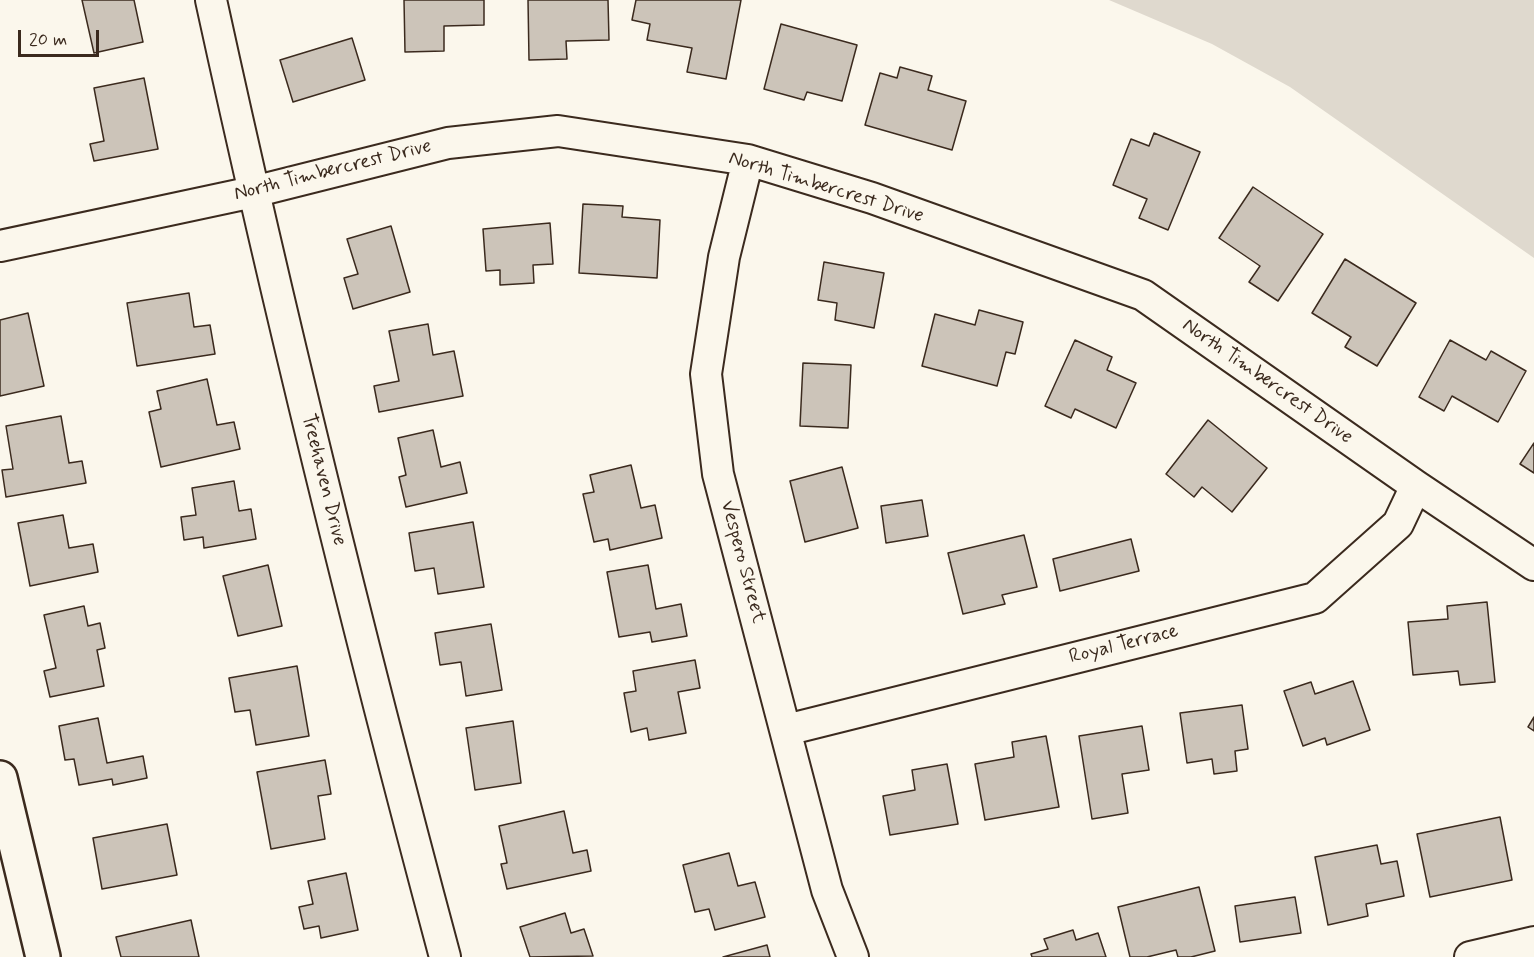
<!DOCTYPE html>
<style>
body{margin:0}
#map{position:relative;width:1534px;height:957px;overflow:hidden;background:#fbf7ec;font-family:Mynerve,sans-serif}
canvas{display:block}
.scale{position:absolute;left:18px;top:30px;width:81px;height:27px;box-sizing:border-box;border:3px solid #3b2a1e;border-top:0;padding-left:8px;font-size:18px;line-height:21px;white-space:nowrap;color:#3b2a1e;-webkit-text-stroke:4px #fbf7ec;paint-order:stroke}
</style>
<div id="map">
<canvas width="1534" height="957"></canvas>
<div class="scale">20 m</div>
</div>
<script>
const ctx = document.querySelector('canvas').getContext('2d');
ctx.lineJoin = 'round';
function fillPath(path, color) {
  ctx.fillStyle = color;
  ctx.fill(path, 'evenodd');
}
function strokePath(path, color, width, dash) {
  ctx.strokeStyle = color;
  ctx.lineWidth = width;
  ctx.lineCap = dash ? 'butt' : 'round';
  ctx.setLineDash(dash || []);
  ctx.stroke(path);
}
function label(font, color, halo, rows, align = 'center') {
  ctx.font = font + ' Mynerve,sans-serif';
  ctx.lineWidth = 4.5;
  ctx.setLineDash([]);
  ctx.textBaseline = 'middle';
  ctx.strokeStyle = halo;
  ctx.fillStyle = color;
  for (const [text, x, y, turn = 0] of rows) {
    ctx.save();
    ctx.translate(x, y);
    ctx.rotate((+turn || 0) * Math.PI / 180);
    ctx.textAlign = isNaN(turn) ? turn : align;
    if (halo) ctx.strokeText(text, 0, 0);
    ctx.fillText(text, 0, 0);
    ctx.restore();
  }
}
fillPath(new Path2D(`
 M1109,0H1534V258L1290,87L1212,44Z`), '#dfd9ce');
const building = new Path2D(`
 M82,0H134L143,42L94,53Z
 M404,0H484V25L444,26V51L405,52Z
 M528,0H608L609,40L566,41L567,59L529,60Z
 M636,0H741L726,79L687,72L692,48L647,40L650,24L632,20Z
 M781,24L857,45L842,101L807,92L804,100L764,89Z
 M352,38L365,80L293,102L280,60Z
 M900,67L932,76L928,90L966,101L952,150L865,125L880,73L897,78Z
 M144,78L158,149L94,161L90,144L104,141L94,88Z
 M1154,133L1200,152L1168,230L1139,218L1147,199L1113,185L1131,139L1149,146Z
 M1253,187L1323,234L1278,301L1249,282L1260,266L1219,238Z
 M583,204L623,206L622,217L660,220L657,278L579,273Z
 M550,223L553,264L533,265L534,283L500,285V270L486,271L483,229Z
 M391,226L410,292L353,309L344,278L358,274L347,239Z
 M1345,259L1416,303L1377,366L1345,347L1351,337L1312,313Z
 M824,262L884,273L874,328L835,320L837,303L818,300Z
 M189,293L194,327L210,325L215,354L137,366L127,303Z
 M979,310L1023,322L1015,354L1006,352L997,386L922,366L935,314L975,325Z
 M28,313L44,386L0,396V320Z
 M428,324L433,355L454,351L463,396L379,412L374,386L399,381L389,331Z
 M1075,340L1112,357L1107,370L1136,383L1116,428L1075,409L1071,418L1045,406Z
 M1450,340L1486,360L1491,351L1526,371L1498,422L1452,396L1444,411L1419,397Z
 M803,363L851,365L848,428L800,426Z
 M207,379L217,425L234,422L240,449L161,467L149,412L161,409L157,391Z
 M61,416L69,463L82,461L86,483L6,497L2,470L13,469L6,426Z
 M1208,420L1267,468L1232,512L1202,487L1194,497L1166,474Z
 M433,430L441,467L460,462L467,493L406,507L399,477L406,475L398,438Z
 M1534,443V473L1520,464Z
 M631,465L641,508L655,505L662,538L610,550L608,539L594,542L583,494L594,492L590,475Z
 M842,467L858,528L805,542L790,481Z
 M234,481L239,511L251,509L256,539L204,548L203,537L184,540L181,517L196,515L192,488Z
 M922,500L928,536L886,543L881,506Z
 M63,515L69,548L93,544L98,572L30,586L18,523Z
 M473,522L484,587L438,594L434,568L415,571L409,533Z
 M1024,535L1037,587L1002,595L1005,604L963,614L948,553Z
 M1131,539L1139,571L1060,591L1053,559Z
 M268,565L282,626L238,636L223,576Z
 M648,565L656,609L681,604L687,636L652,642L650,632L619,637L607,572Z
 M1487,602L1495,682L1460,685L1458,671L1413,675L1408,622L1448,619L1447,606Z
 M84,606L88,626L100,623L105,648L97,650L104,686L50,697L44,671L56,668L44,615Z
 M491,624L502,690L466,696L461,662L440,665L435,633Z
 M695,660L700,688L678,692L686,733L649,740L647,728L631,732L624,693L636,691L633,671Z
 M297,666L309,736L256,745L250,710L235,712L229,678Z
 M1353,681L1370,730L1327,745L1325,738L1303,746L1284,691L1311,682L1315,694Z
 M1242,705L1248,749L1235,751L1237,771L1214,774L1212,759L1187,763L1180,713Z
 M1534,717V731L1528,727Z
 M98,718L107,763L143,756L147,778L113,785L112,779L79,785L74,759L65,760L59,726Z
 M513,721L521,783L475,790L466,728Z
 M1142,726L1149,770L1122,774L1128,813L1092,819L1079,736Z
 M1046,736L1059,807L985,820L975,764L1014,757L1012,742Z
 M325,760L331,794L318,796L325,839L271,849L257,772Z
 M947,764L958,824L890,835L883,796L915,790L912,770Z
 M564,811L573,853L587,850L591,871L507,889L501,864L507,863L499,826Z
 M1500,817L1512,880L1430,897L1417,834Z
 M167,824L177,875L102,889L93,838Z
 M1377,845L1381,864L1397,861L1404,896L1366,904L1368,916L1328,925L1315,857Z
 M729,853L738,886L755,882L765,917L715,930L709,909L695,912L683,865Z
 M346,873L358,930L321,938L319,926L304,929L299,907L313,904L308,881Z
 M1199,887L1215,951L1191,957H1178L1176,950L1147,957H1130L1118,907Z
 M1295,897L1301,933L1240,942L1235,906Z
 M565,913L571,933L584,929L593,956L530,957L520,927Z
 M191,920L199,957H121L116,937Z
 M1073,930L1076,940L1098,933L1106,957H1032L1031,954L1048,949L1044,939Z
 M767,945L770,957H723Z`);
fillPath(building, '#ccc4b9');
strokePath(building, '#3b2a1e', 1.5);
const street = new Path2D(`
 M211,0C281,321 360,640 445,957
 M748,160L724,257L706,374L718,474L827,890L853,957
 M0,246L253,192L448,143L558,131L748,160L872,198L1143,295L1416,486L1534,565
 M786,730L1315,598L1398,524L1416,486
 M1470,957L1534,942`);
const secondary = new Path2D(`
 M0,778L43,957`);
strokePath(street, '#3b2a1e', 34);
strokePath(secondary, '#3b2a1e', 38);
strokePath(street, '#fbf7ec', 30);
strokePath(secondary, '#fbf7ec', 33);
label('20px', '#3b2a1e', '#fbf7ec', [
 ["North Timbercrest Drive",333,171,-14],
 ["North Timbercrest Drive",826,188,17],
 ["North Timbercrest Drive",1267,382,35],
 ["Treehaven Drive",323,480,76],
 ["Vespero Street",742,562,75],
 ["Royal Terrace",1124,645,-14]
]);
</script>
